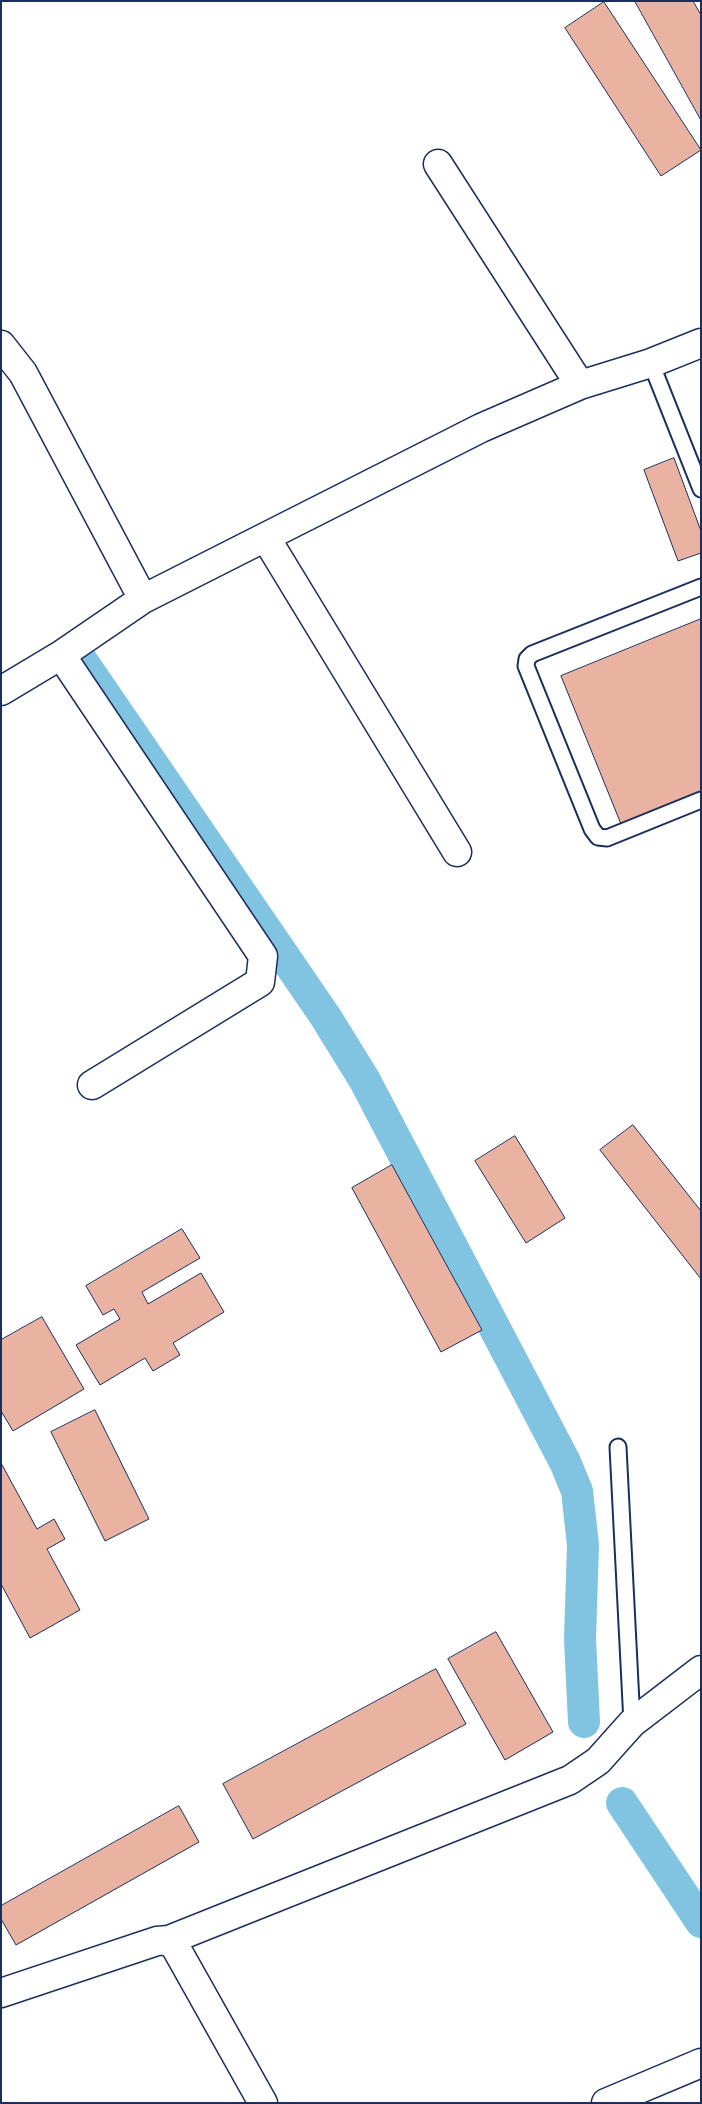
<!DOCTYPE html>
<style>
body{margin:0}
#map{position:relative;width:702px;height:2104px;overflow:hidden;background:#fff;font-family:"Patrick Hand",sans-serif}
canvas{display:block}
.frame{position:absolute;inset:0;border:2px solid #1b2f5e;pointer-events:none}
</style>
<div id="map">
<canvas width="702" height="2104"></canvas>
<div class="frame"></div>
</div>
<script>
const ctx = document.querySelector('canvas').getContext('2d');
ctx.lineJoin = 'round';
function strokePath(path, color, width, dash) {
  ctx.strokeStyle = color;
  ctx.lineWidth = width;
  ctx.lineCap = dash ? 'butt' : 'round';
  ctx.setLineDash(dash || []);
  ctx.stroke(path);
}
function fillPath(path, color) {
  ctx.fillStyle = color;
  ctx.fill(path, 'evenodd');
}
strokePath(new Path2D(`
 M82,661L325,1016L364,1079L565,1462L577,1491L583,1545L580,1639L584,1722
 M622,1803L701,1922`), '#80c4e1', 32);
const building = new Path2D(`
 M635,1H693L701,15V120Z
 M604,2L701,150L661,176L565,28Z
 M674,458L701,531V553L678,561L644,470Z
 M701,619V792L621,824L561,676Z
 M633,1125L701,1211V1279L600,1150Z
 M515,1136L565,1218L526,1243L475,1161Z
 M392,1165L482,1330L441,1352L352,1188Z
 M182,1229L200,1258L142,1292L148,1304L201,1273L224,1312L173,1343L180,1355L153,1371L145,1358L100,1385L76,1345L120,1319L114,1309L103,1315L86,1286Z
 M42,1317L84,1389L13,1431L1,1411V1340Z
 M95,1410L149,1519L105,1541L51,1432Z
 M1,1463L37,1529L54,1519L65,1539L47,1549L80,1610L30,1638L1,1584Z
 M496,1632L553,1732L505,1760L448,1659Z
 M436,1669L466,1724L253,1839L223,1784Z
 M179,1806L199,1842L16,1945L1,1919V1906Z`);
fillPath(building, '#eab2a1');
strokePath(building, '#1b2f5e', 1);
const service = new Path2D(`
 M651,363L701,489
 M701,587L532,654L527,659L526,666L592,829L598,837L607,838L701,800
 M618,1447L632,1723`);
const minor = new Path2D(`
 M438,164L580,385
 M1,345L23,373L143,599
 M266,538L457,852
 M61,655L263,956L260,982L92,1085
 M1,691L61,655L143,599L481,428L580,385L651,363L701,343
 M169,1940L176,1948L263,2103
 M1,1993L157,1941L169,1940L570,1780L598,1761L632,1723L701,1670
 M606,2103L701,2063`);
strokePath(service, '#1b2f5e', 19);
strokePath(minor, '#1b2f5e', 31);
strokePath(service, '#fff', 15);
strokePath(minor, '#fff', 28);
</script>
